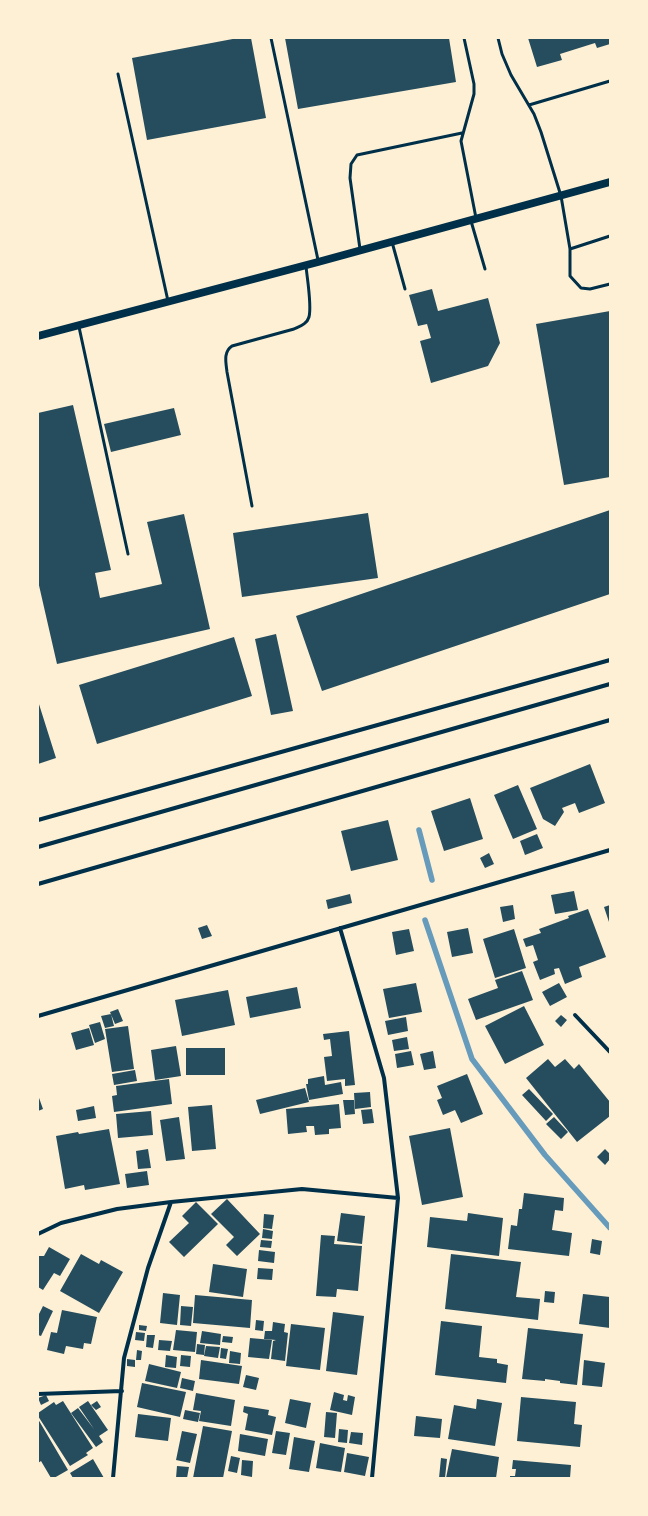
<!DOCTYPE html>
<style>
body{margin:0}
#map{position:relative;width:648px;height:1516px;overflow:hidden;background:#fdf0d5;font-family:Overpass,sans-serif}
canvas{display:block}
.frame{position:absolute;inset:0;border:39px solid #fdf0d5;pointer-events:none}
</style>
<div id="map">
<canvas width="648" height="1516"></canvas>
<div class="frame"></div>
</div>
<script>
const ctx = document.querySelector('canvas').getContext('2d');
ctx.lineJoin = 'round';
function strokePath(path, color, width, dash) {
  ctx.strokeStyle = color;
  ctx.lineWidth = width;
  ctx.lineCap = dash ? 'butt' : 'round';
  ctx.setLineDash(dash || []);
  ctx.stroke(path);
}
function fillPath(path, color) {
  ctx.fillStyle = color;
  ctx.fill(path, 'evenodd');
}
strokePath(new Path2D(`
 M419,830L432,880
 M425,920L472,1059L545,1155L610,1228`), '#669bbc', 5.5);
fillPath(new Path2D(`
 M238,38H251L266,118L147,140L132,58Z
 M285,38H449L456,82L298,109Z
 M528,38H610V44L597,48L595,43L560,54L562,60L537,67Z
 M432,289L438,311L488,298L500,343L488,366L431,383L420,341L431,338L427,324L418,326L409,295Z
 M610,311V477L564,485L536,324Z
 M73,405L111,570L95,573L100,598L162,584L147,522L184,514L210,629L57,664L38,581V413Z
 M174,408L181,435L111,452L104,424Z
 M610,510V594L322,691L296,616Z
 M368,513L378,578L242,597L233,533Z
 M276,634L293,711L271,715L255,639Z
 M234,637L252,696L97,744L79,685Z
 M38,701L56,758L38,764Z
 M590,764L605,803L579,813L575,803L562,808L564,812L555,826L543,819L530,788Z
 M518,785L537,829L513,839L494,795Z
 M470,798L483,839L444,851L431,811Z
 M388,820L398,860L351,871L341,831Z
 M537,834L543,848L525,855L520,841Z
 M489,853L494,864L485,868L480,858Z
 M574,891L578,910L555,914L551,895Z
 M350,894L352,903L328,909L326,900Z
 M513,905L515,919L503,922L500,907Z
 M610,905V925L604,907Z
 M588,909L606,957L579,967L582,977L565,984L559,968L554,969L555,974L540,980L533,962L538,960L533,945L526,947L523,939L541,933L539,929L569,918L568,916Z
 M207,925L212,936L202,939L198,928Z
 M468,928L473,953L452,957L447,932Z
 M409,929L414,951L396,955L392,932Z
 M514,929L526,968L495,978L483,939Z
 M522,971L533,1000L476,1020L468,999L498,988L495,980Z
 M416,983L422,1012L389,1018L383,989Z
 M559,983L567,997L550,1006L542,992Z
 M297,987L301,1008L250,1018L246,997Z
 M228,990L235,1025L182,1036L175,1000Z
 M524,1006L544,1045L505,1064L485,1026Z
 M118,1009L123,1021L115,1024L110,1012Z
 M111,1014L114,1026L105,1028L101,1016Z
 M561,1015L567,1020L561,1027L555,1021Z
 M406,1017L408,1031L388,1035L385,1021Z
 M100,1022L105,1039L95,1043L89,1025Z
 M128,1026L134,1069L112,1072L105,1029Z
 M89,1028L94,1045L76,1050L71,1033Z
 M349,1031L355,1085L345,1086V1079L327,1081L324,1057L332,1056L330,1039L324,1040L323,1034Z
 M407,1037L409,1049L394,1051L392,1040Z
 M176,1046L181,1076L155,1080L151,1050Z
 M186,1048H225V1075H186Z
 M411,1051L414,1065L397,1068L395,1054Z
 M433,1051L436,1068L424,1070L420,1054Z
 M548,1059L555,1067L565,1059L574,1069L579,1064L610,1102V1116L577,1142L526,1078Z
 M135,1070L137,1081L114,1085L112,1074Z
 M467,1074L483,1114L461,1123L455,1110L443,1115L437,1100L442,1098L437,1086Z
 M324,1076L325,1085L341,1082L343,1094L309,1100L306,1084H308V1079Z
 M169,1079L172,1104L114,1112L112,1096L117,1095L116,1086Z
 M305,1088L309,1102L260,1114L256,1100Z
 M529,1089L553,1114L546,1121L522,1095Z
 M370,1092L371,1107L355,1109L354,1093Z
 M38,1095L43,1109L38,1111Z
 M343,1100H354L355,1114L345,1115Z
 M339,1104L341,1128L329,1129V1134L315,1135L314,1126H306L307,1132L288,1134L286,1109Z
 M212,1105L216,1149L192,1151L188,1107Z
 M94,1106L96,1118L78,1121L76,1110Z
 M372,1109L374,1123L363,1124L361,1110Z
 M151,1111L153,1135L118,1138L116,1114Z
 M179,1117L185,1159L166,1161L160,1120Z
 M554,1117L568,1132L561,1139L546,1124Z
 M450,1128L463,1197L422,1205L409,1136Z
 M109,1129L120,1184L85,1190L84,1185L65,1189L56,1136L78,1132L79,1134Z
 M148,1149L151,1168L138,1169L136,1151Z
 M605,1149L610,1154V1159L605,1165L597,1157Z
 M147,1171L149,1185L127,1188L125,1174Z
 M524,1193L564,1198L563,1211L555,1210L552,1230L572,1233L569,1256L508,1249L511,1225L517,1226L519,1209H522Z
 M227,1199L260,1234L237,1256L226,1245L234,1237L211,1214Z
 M196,1202L218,1224L184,1257L169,1242L189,1223L182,1216Z
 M341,1213L365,1216L362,1244L337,1241Z
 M468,1213L503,1218L499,1256L427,1247L430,1217L467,1221Z
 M264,1214L274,1215L272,1229L263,1228Z
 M263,1229L273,1231L272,1239L262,1238Z
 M321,1235L335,1236L334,1244L362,1246L358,1291L337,1289L336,1297L316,1296Z
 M592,1239L602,1241L600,1255L590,1253Z
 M261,1240L272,1241L271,1248L260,1247Z
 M49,1247L70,1259L60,1276L54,1273L43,1290L38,1287V1256H44Z
 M259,1250L275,1252L274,1263L258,1261Z
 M81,1254L99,1264L101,1260L123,1272L99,1313L60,1291Z
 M451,1254L521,1262L516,1297L540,1299L538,1320L445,1309Z
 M213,1264L247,1269L243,1297L209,1292Z
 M258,1268L273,1269L272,1280L257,1279Z
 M545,1291L555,1292L554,1303L544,1302Z
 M163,1293L180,1295L177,1325L160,1323Z
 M583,1294L610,1297V1328L579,1324Z
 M195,1295L252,1300L250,1328L193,1323Z
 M43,1306L53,1311L41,1336L38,1335V1316Z
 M181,1306L193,1307L191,1326L180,1325Z
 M62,1310L97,1317L91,1344L84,1343L83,1349L66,1346L64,1354L47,1350L51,1332L57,1333Z
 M333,1312L364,1316L357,1375L326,1371Z
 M256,1320L264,1321L263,1331L255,1330Z
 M441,1321L482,1326L479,1357L497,1359V1363L508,1365L506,1383L435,1375Z
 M273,1322L285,1324L284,1332L288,1333L285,1361L271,1359L273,1341L276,1340L264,1339L265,1331H272Z
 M291,1324L325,1328L320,1370L286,1366Z
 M139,1325L147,1326L146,1331L139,1330Z
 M528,1328L583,1334L577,1385L560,1383V1381L545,1379V1381L522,1379Z
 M176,1330L197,1332L195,1352L173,1350Z
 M202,1331L221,1334L220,1345L200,1343Z
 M136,1332L145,1333L144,1341L135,1340Z
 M147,1335H155L153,1348L146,1347Z
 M223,1336L233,1337L232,1343L222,1342Z
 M250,1338L272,1340L269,1359L248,1357Z
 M159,1340L172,1341L170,1351L158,1350Z
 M197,1344L205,1345L204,1355L196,1354Z
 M206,1346L220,1347L218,1358L204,1356Z
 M221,1348L228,1349L226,1359L220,1358Z
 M137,1350L142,1351L141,1360H136Z
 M230,1351L241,1353L240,1364L229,1363Z
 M166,1355L177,1357L176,1368L165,1367Z
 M181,1355L191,1356L190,1367L180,1366Z
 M127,1359L135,1360V1367L127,1366Z
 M201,1360L242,1366L239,1384L199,1379Z
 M584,1360L605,1363L602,1387L582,1385Z
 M149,1364L181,1372L177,1388L145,1381Z
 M246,1375L259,1378L256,1390L243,1387Z
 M182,1378L195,1381L193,1391L180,1388Z
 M142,1383L186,1392L180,1417L137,1407Z
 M334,1392L344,1395L343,1400L347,1401L348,1395L355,1397L352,1415L330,1410Z
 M196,1393L235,1400L231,1426L199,1421L201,1411L193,1410Z
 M46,1395L49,1401L41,1405L38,1398Z
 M521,1397L576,1402L574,1424L582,1425L580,1447L517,1441Z
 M290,1399L311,1403L306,1428L285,1423Z
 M477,1399L502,1403L495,1446L448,1439L454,1405L476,1409Z
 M63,1401L93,1448L86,1453L88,1455L70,1466L38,1416V1413L54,1402L56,1405Z
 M88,1401L108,1430L99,1436L103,1442L96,1447L71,1413L78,1408L94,1429L79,1407Z
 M97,1401L101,1407L96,1410L91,1405Z
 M244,1406L269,1410L268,1415L276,1417L272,1435L245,1430L248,1414L243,1412Z
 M185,1410L200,1413L198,1422L183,1419Z
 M326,1412L337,1413L335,1438L324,1437Z
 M138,1414L171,1418L168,1441L135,1437Z
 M416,1416L442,1419L440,1438L414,1436Z
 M38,1419L68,1470L54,1478H51L41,1461L38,1463Z
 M203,1426L232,1431L223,1478H193Z
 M339,1429L348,1430L347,1443L338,1442Z
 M182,1431L197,1434L190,1463L176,1460Z
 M276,1431L290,1433L286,1455L272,1453Z
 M351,1432L363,1433L362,1445L349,1443Z
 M240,1434L268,1439L265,1456L238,1451Z
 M294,1437L315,1441L309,1472L289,1469Z
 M320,1443L345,1448L341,1472L316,1468Z
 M452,1449L499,1457L496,1478H446Z
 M347,1453L369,1457L365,1476L344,1472Z
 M231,1456L240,1458L237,1473L228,1471Z
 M441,1458L447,1459L445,1478H439Z
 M93,1459L104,1478H73L70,1473Z
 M242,1460L253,1461L252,1477L241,1475Z
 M513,1460L571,1465L570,1478H510V1476H515L516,1469H512Z
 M177,1466L189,1467L187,1478H176Z`), '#264d5e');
strokePath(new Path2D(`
 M271,38L318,260
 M464,38L474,84V94L461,141L476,218
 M498,38L502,54L511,75L534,114L541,132L561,196L570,249V276L581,288L590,289L610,284
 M118,74L168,301
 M529,105L610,81
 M471,221L485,269
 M392,242L405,289
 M360,249L350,178L351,164L357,155L462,133
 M570,249L610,236
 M79,327L128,554
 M252,506L227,372C226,363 223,352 232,346L294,329C300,326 307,324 309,317C312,305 307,278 306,266`), '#003049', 3);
strokePath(new Path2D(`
 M38,820L610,660
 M38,847L610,684
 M38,884L610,720
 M340,928L384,1078L398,1198L372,1478
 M575,1015L610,1052
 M38,1016L610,850
 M38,1234L61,1223L117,1209L171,1202L302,1189L398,1198
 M38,1394L122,1391
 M113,1478L124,1358L148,1268L171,1202`), '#003049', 4);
strokePath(new Path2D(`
 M38,336L318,262L610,182`), '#003049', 8);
</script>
